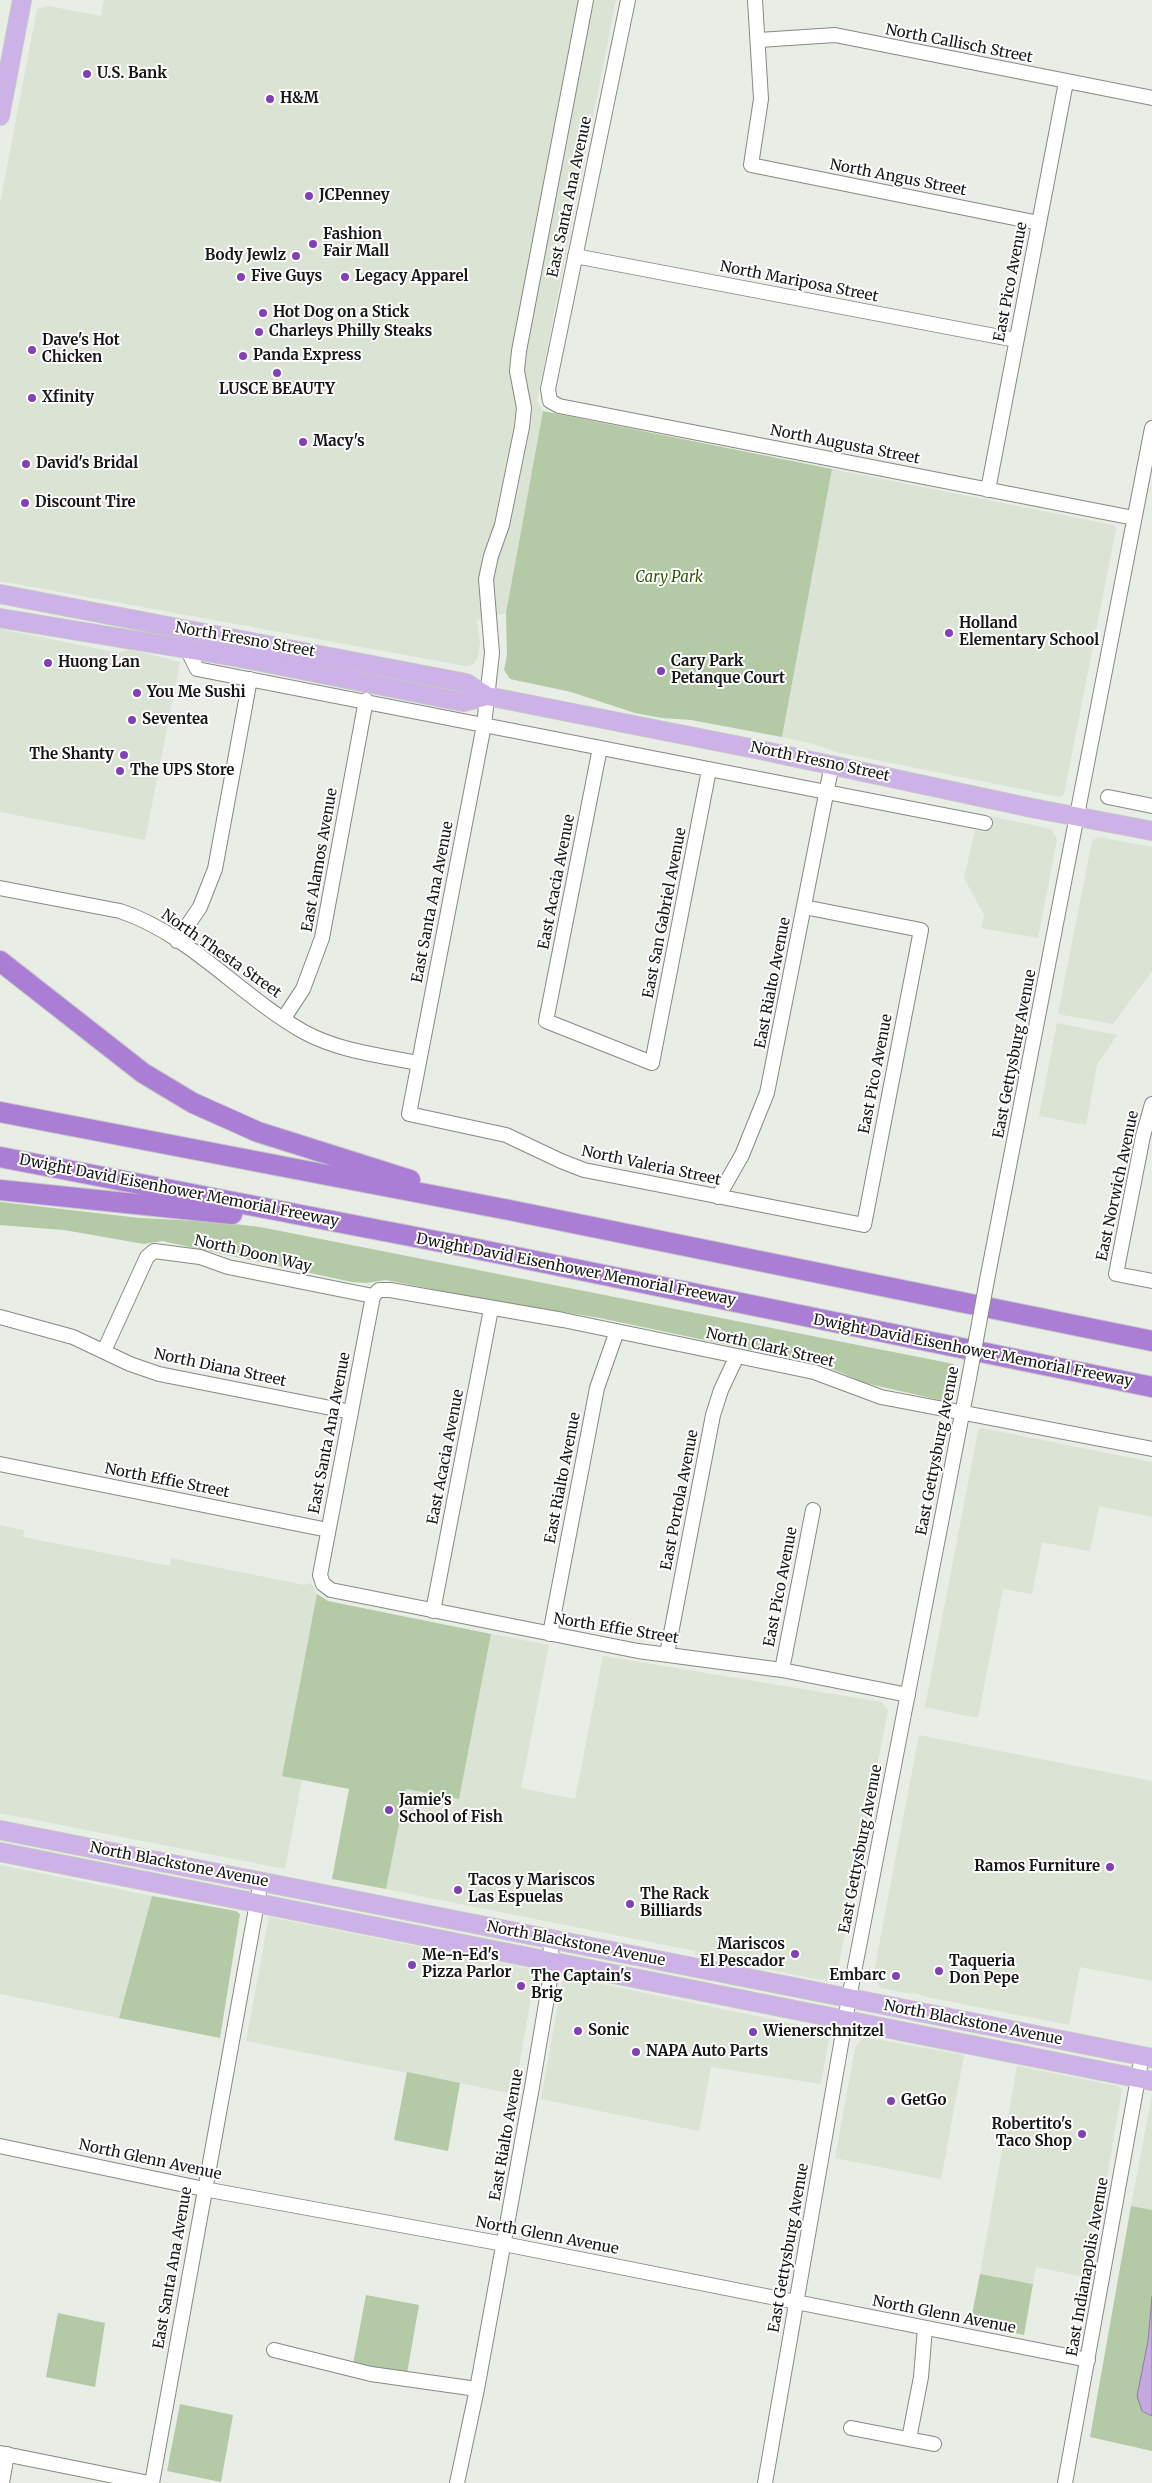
<!DOCTYPE html>
<style>
body{margin:0}
canvas{display:block;background:#e8ede5}
</style>
<canvas width="1152" height="2483"></canvas>
<script>
const ctx = document.querySelector('canvas').getContext('2d');
ctx.lineJoin = 'round';
function fillPath(path, color) {
  ctx.fillStyle = color;
  ctx.fill(path, 'evenodd');
}
function strokePath(path, color, width, dash) {
  ctx.strokeStyle = color;
  ctx.lineWidth = width;
  ctx.lineCap = dash ? 'butt' : 'round';
  ctx.setLineDash(dash || []);
  ctx.stroke(path);
}
function label(font, color, halo, rows, align = 'center') {
  ctx.font = font + ' Merriweather,serif';
  ctx.lineWidth = 4;
  ctx.setLineDash([]);
  ctx.textBaseline = 'middle';
  ctx.strokeStyle = halo;
  ctx.fillStyle = color;
  for (const [text, x, y, turn = 0] of rows) {
    ctx.save();
    ctx.translate(x, y);
    ctx.rotate((+turn || 0) * Math.PI / 180);
    ctx.textAlign = isNaN(turn) ? turn : align;
    if (halo) ctx.strokeText(text, 0, 0);
    ctx.fillText(text, 0, 0);
    ctx.restore();
  }
}
fillPath(new Path2D(`
 M104,0H616L537,400L543,411L506,613L477,620L480,642L478,657L474,664L466,666L0,581V204L37,9L48,6L101,16Z
 M832,469L1113,525L1116,529L1064,794L1060,797L837,752L810,743L782,737Z
 M0,629L119,653L129,649L180,662L145,840L0,812Z
 M989,816L1051,829L1057,839L1038,938L981,928L984,915L964,878L975,830L986,832Z
 M1098,837L1152,847V971L1113,1024L1058,1014L1092,841Z
 M1057,1023L1117,1035L1097,1065L1086,1125L1039,1116Z
 M981,1428L1152,1462V1517L1099,1506L1090,1551L1042,1542L1032,1594L1003,1589L978,1718L925,1707L978,1431Z
 M0,1525L24,1530L23,1537L170,1566L171,1558L304,1585L311,1583L317,1594L282,1775L302,1780L285,1869L0,1813Z
 M491,1634L549,1645L521,1788L575,1799L603,1656L881,1702L888,1710L837,1975L827,1981L695,1955V1951L386,1889L406,1789L459,1799Z
 M919,1735L1152,1781V1981L1080,1967L1069,2025L927,1997L913,1992L912,1994L880,1988L873,1977Z
 M0,1865L152,1896L119,2018L0,1994Z
 M269,1917L536,1970L514,2094L246,2041Z
 M563,1976L823,2030L829,2038L821,2084L711,2067L699,2131L541,2099Z
 M863,2037L964,2055L941,2179L835,2158L855,2048Z
 M1017,2066L1118,2086L1122,2089L1090,2278L1036,2267L1033,2284L980,2274Z
 M1152,2095V2210L1131,2206Z`), '#dae3d4');
fillPath(new Path2D(`
 M543,411L832,469L782,737L691,720L662,718L635,713L571,692L510,679L504,670L507,655L506,613Z
 M0,1202L140,1218L217,1222L260,1227L954,1364L948,1398L944,1401L865,1383L823,1365L600,1318L482,1299L386,1280L366,1283L352,1282L162,1241L144,1244L64,1230L0,1225Z
 M317,1594L328,1601L491,1634L459,1799L406,1789L386,1889L332,1879L349,1789L282,1776Z
 M152,1896L236,1911L240,1914L220,2038L119,2018Z
 M407,2072L460,2083L448,2151L394,2140Z
 M1131,2206L1152,2210V2451L1090,2437Z
 M980,2274L1033,2284L1024,2335L970,2324Z
 M366,2295L419,2305L406,2379L352,2369Z
 M58,2313L105,2323L95,2387L46,2377Z
 M180,2404L233,2415L221,2482L167,2471Z`), '#b4c9a5');
const water = new Path2D(`
 M1152,2297V2416L1142,2411L1137,2396L1148,2341Z`);
fillPath(water, '#c3a9df');
strokePath(water, '#8f7da2', 1);
const minor = new Path2D(`
 M586,0L519,351L517,371L524,408L522,427L502,525L491,556L486,579L492,653L484,725L409,1114L506,1135L561,1161L584,1170L864,1225L921,930L804,907
 M628,0L548,389L550,401L559,406L1134,518
 M755,0L761,99L751,165L1039,223
 M759,40L835,35L1152,98
 M575,256L1016,340
 M988,490L1066,82
 M187,649L197,669L985,823
 M600,748L546,1021L652,1063L709,770
 M1108,797L1152,806
 M0,888L120,911C190,934 240,996 304,1032C339,1051 379,1055 418,1063
 M177,941L200,907L215,869L250,679
 M284,1018L303,989L322,938L366,700
 M1152,1104L1143,1136L1116,1274L1152,1281
 M718,1197L742,1155L767,1093L832,764
 M987,1280L1152,428
 M0,1317L73,1337L130,1364L159,1374L351,1412
 M104,1351L147,1257L154,1251L200,1257L228,1267L373,1296
 M0,1464L328,1530
 M433,1611L491,1309
 M550,1634L597,1388L617,1331
 M667,1654L713,1415L721,1390L737,1356
 M782,1670L813,1510
 M908,1695L782,1670L638,1651L331,1590L323,1584L320,1575L373,1296L379,1290H390L563,1320L737,1356L814,1372L881,1397L1152,1449
 M0,2146L204,2189L504,2244L1088,2360
 M274,2350L371,2374L477,2389
 M851,2428L934,2444
 M909,2439L921,2377L925,2328
 M0,2453L149,2483
 M2,2483L7,2454
 M152,2483L261,1881
 M457,2483L477,2389L532,2087L553,1962L549,1939
 M765,2483L849,1998L969,1378
 M1065,2483L1142,2056`);
const major = new Path2D(`
 M0,116L22,0
 M0,594L466,683L487,696L760,750L1032,808L1152,831
 M0,618L236,657L463,702L487,696
 M0,1830L1152,2058
 M0,1852L1152,2081`);
const highway = new Path2D(`
 M0,961L143,1073L193,1103L258,1132L410,1180
 M0,1112L509,1210L1152,1341
 M0,1157L462,1246L1152,1387
 M0,1190L232,1214`);
strokePath(minor, '#868a83', 16);
strokePath(major, '#c7c7c7', 20);
strokePath(highway, '#c7c7c7', 22);
strokePath(minor, '#fff', 14);
strokePath(major, '#ccb2e6', 18);
strokePath(highway, '#aa7ed5', 20);
const minorBridge = new Path2D(`
 M969,1378L987,1280`);
strokePath(minorBridge, '#868a83', 16, []);
strokePath(minorBridge, '#fff', 14);
for (const [x, y, r, color] of [
 [87,74,5,"#8140b5"],
 [270,99,5,"#8140b5"],
 [309,196,5,"#8140b5"],
 [313,244,5,"#8140b5"],
 [296,256,5,"#8140b5"],
 [241,277,5,"#8140b5"],
 [345,277,5,"#8140b5"],
 [263,313,5,"#8140b5"],
 [259,332,5,"#8140b5"],
 [32,350,5,"#8140b5"],
 [243,356,5,"#8140b5"],
 [277,373,5,"#8140b5"],
 [32,398,5,"#8140b5"],
 [303,442,5,"#8140b5"],
 [26,464,5,"#8140b5"],
 [25,503,5,"#8140b5"],
 [949,633,5,"#8140b5"],
 [48,663,5,"#8140b5"],
 [661,671,5,"#8140b5"],
 [137,693,5,"#8140b5"],
 [132,720,5,"#8140b5"],
 [124,755,5,"#8140b5"],
 [120,771,5,"#8140b5"],
 [389,1810,5,"#8140b5"],
 [1110,1867,5,"#8140b5"],
 [458,1890,5,"#8140b5"],
 [630,1904,5,"#8140b5"],
 [795,1954,5,"#8140b5"],
 [412,1965,5,"#8140b5"],
 [939,1971,5,"#8140b5"],
 [896,1976,5,"#8140b5"],
 [521,1986,5,"#8140b5"],
 [578,2031,5,"#8140b5"],
 [753,2032,5,"#8140b5"],
 [636,2052,5,"#8140b5"],
 [891,2101,5,"#8140b5"],
 [1082,2134,5,"#8140b5"]
]) {
  const dot = new Path2D();
  dot.arc(x, y, r, 0, 2 * Math.PI);
  ctx.fillStyle = color;
  ctx.fill(dot);
  strokePath(dot, '#fff', 2);
}
label('15px', '#151714', '#fff', [
 ["North Callisch Street",959,44,11],
 ["North Angus Street",898,178,11],
 ["East Santa Ana Avenue",570,197,-78],
 ["North Mariposa Street",799,282,11],
 ["East Pico Avenue",1011,282,-79],
 ["North Augusta Street",845,445,11],
 ["North Fresno Street",245,640,10],
 ["North Fresno Street",820,762,12],
 ["East Alamos Avenue",320,860,-80],
 ["East Acacia Avenue",557,882,-79],
 ["East Santa Ana Avenue",433,902,-79],
 ["East San Gabriel Avenue",665,913,-79],
 ["North Thesta Street",221,954,35],
 ["East Rialto Avenue",773,983,-79],
 ["East Gettysburg Avenue",1015,1054,-79],
 ["East Pico Avenue",876,1074,-79],
 ["North Valeria Street",651,1166,12],
 ["East Norwich Avenue",1118,1186,-78],
 ["Dwight David Eisenhower Memorial Freeway",179,1191,11],
 ["North Doon Way",253,1254,13],
 ["Dwight David Eisenhower Memorial Freeway",576,1270,11],
 ["North Clark Street",770,1348,13],
 ["Dwight David Eisenhower Memorial Freeway",973,1351,11],
 ["North Diana Street",220,1368,12],
 ["East Santa Ana Avenue",330,1433,-79],
 ["East Gettysburg Avenue",938,1451,-79],
 ["East Acacia Avenue",446,1457,-79],
 ["East Rialto Avenue",563,1478,-79],
 ["North Effie Street",167,1481,11],
 ["East Portola Avenue",680,1500,-79],
 ["East Pico Avenue",781,1587,-79],
 ["North Effie Street",616,1629,9],
 ["East Gettysburg Avenue",861,1849,-79],
 ["North Blackstone Avenue",179,1865,11],
 ["North Blackstone Avenue",576,1944,11],
 ["North Blackstone Avenue",973,2023,11],
 ["East Rialto Avenue",507,2135,-80],
 ["North Glenn Avenue",150,2160,12],
 ["North Glenn Avenue",547,2236,11],
 ["East Gettysburg Avenue",789,2248,-80],
 ["East Indianapolis Avenue",1088,2267,-80],
 ["East Santa Ana Avenue",173,2268,-80],
 ["North Glenn Avenue",944,2315,11]
]);
label('bold 15px', '#151714', '#fff', [
 ["U.S. Bank",97,74],
 ["H&M",280,99],
 ["JCPenney",319,196],
 ["Fashion",323,235],
 ["Fair Mall",323,252],
 ["Body Jewlz",286,256,"right"],
 ["Five Guys",251,277],
 ["Legacy Apparel",355,277],
 ["Hot Dog on a Stick",273,313],
 ["Charleys Philly Steaks",269,332],
 ["Dave's Hot",42,341],
 ["Chicken",42,358],
 ["Panda Express",253,356],
 ["LUSCE BEAUTY",277,390,"center"],
 ["Xfinity",42,398],
 ["Macy's",313,442],
 ["David's Bridal",36,464],
 ["Discount Tire",35,503],
 ["Holland",959,624],
 ["Elementary School",959,641],
 ["Cary Park",671,662],
 ["Petanque Court",671,679],
 ["Huong Lan",58,663],
 ["You Me Sushi",147,693],
 ["Seventea",142,720],
 ["The Shanty",114,755,"right"],
 ["The UPS Store",130,771],
 ["Jamie's",399,1801],
 ["School of Fish",399,1818],
 ["Ramos Furniture",1100,1867,"right"],
 ["Tacos y Mariscos",468,1881],
 ["Las Espuelas",468,1898],
 ["The Rack",640,1895],
 ["Billiards",640,1912],
 ["Mariscos",785,1945,"right"],
 ["El Pescador",785,1962,"right"],
 ["Me-n-Ed's",422,1956],
 ["Pizza Parlor",422,1973],
 ["Taqueria",949,1962],
 ["Don Pepe",949,1979],
 ["Embarc",886,1976,"right"],
 ["The Captain's",531,1977],
 ["Brig",531,1994],
 ["Sonic",588,2031],
 ["Wienerschnitzel",763,2032],
 ["NAPA Auto Parts",646,2052],
 ["GetGo",901,2101],
 ["Robertito's",1072,2125,"right"],
 ["Taco Shop",1072,2142,"right"]
], 'left');
label('italic 15px', '#305405', '#fff', [
 ["Cary Park",669,578]
]);
</script>
